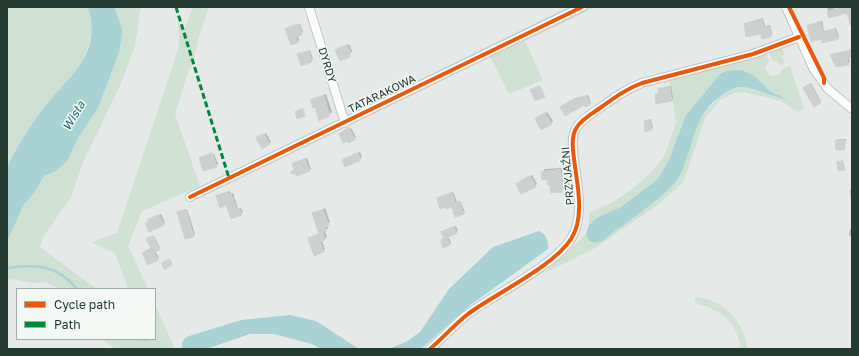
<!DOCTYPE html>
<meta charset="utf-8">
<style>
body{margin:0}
#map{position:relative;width:859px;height:356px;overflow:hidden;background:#e5e9e7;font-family:"Golos Text",sans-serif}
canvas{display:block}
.frame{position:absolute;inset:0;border:8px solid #243b32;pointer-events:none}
.legend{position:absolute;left:16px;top:288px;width:140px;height:52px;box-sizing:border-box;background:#f3f8f5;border:1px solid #a0aca7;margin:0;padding:5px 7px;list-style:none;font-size:12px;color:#243b32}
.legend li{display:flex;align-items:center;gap:8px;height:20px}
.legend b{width:20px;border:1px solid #a0aca7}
</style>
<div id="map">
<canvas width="859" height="356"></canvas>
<div class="frame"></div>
<ul class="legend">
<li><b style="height:5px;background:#e8590c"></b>Cycle path</li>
<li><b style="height:5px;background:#00873e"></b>Path</li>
</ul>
</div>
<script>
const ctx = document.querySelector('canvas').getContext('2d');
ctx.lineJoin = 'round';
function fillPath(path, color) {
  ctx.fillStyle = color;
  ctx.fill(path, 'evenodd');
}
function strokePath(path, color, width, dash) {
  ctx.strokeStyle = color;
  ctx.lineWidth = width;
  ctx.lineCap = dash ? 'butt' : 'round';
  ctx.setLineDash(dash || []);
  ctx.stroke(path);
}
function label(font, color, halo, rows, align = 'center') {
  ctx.font = font + ' "Golos Text",sans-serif';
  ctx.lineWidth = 3;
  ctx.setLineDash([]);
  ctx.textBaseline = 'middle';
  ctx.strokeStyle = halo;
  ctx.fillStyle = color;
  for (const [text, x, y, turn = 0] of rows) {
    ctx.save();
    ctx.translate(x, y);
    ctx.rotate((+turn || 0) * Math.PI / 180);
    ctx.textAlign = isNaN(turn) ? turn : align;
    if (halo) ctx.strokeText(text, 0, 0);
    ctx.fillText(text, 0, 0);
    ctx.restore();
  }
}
fillPath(new Path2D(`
 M7,7H88C98,38 83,64 63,88C57,95 48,102 42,110C29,128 19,149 7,168Z
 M114,7H141L135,46L120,86L84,160L71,197L43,237L40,247L97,289H61L44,282L33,283L11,279L7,282V242L22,206L36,190L44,176L56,171L68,160L78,138L98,108L119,53L122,36V28Z
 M193,7H209L199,37L192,67L189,69L175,114L200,186L142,211L128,246L148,289H128L115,253L93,243L97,240L117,233L176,56L179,43L178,19L183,32Z
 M568,7H577L350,117L346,116Z
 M586,7H596L525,41L543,80L509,94L490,57L350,125L349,123Z
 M781,47L785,54L782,56L785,63L781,65L777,62L772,60L769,51Z
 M766,52L769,62L765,67L770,76L779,75L782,69L790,66L804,109L798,112L781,101L744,92L734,93L720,100L705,118L684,181L676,189L652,209L595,248L543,274L586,234L589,241L595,243L679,177L696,125L706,111L719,97L732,89L742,87L786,99L771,92L753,75L685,117L669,160L658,179L621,207L598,217L589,225V213L613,202L632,189L650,173L664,157L676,122L669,78Z
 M694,297C725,299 742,320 748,349H741C736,320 723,312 696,303Z
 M155,304L175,349H116L101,339H155Z`), '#cfe1d3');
fillPath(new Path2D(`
 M88,7H114L122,28V36L119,53L98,108L78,138L68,160L56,171L44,176L36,190L23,206L7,242C7,229 4,174 8,166C15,150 32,123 43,109C68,77 103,55 88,7Z
 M741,70L753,75L771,92L789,100C775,97 753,88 742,87C734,87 728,91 722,95C692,114 694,149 679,177C670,194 619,227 602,241L595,243L589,241L586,234L589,225L598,217L621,207L658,179L669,160L685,117L720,74L726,71Z
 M539,231C547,235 548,240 548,249L469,306L422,348L388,349L406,342L420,332L449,289L493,247Z
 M290,315L316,321L359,349H321L312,344L274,334H250L206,349H182V342L186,337L241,320Z`), '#a9d2d4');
fillPath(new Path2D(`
 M827,7H834L835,9L852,7V29L848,12L830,17Z
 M763,18L765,26L770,25L772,34L771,36L762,37L761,32L745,24Z
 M822,21L824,31L836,28L839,37L837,38H822L808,26Z
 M300,24L303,32L298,35L299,41L292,44L287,29Z
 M349,44L352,51L349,56L338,49Z
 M310,50L313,59L302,64L299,55Z
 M847,51L850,62L848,64L832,55Z
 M811,83L821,101L820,102L804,88Z
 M671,86L673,99L671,100L656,94L660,92L661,88Z
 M326,94L332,112L329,115L312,100Z
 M588,95L591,103L590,104L585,106V104L563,105L573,99Z
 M547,112L553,121L551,123L537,118Z
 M651,119L653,128L651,129L645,121Z
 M351,128L356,137L354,139L340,134Z
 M266,133L271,142L269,144L258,138Z
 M838,139H846L844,149L837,141Z
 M360,152L362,157L360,159H345Z
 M214,154L218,164L216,166L200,159Z
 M307,158L311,169L309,170L295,169L293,164L295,163Z
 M562,168L564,179H574V181L565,185V189L562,191L542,172L545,169Z
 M532,175L537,184L535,186L517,184Z
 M852,188V199H851L850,190Z
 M229,191L231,194L233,193L238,209L241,208L243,212L241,214L217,196Z
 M453,192L457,202L460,201L465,212L463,213L438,199Z
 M325,208L330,222L327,225L328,228L325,231L327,237L322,241L325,249L323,252L309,238L320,233L313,214Z
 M187,209L195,234L193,236L178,212Z
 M161,214L165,223L150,231L148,220Z
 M456,226L458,231L448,236L451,243L449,244L445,238L444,231Z
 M850,229H852V235L849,236Z
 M154,236L160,248L155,251L159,258L149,264L152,248L149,238Z`), '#0003');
strokePath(new Path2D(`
 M7,268C36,264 58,265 77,289
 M136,339L148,340`), '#a9d2d4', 2.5);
const building = new Path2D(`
 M845,7H852V25H850L847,13L829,18L827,12Z
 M762,19L763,27L769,26L771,37L762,39L761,34L746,37L744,24Z
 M820,22L823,32L835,29L838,39L822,43L821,39L811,42L807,26Z
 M299,24L302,35L296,36L298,43L291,45L285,29Z
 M347,45L351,53L349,54L350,57L340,61L335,50Z
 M852,50V57L847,58L849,65L836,67L830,55Z
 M309,51L312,62L301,66L297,54Z
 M810,84L821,103L814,107L803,88Z
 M540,86L545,97L535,101L530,90Z
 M670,87L672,101L656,104L655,94L659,93L658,89Z
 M324,96L330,116L319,121L315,107L313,108L310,100Z
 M587,96L590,105L585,107L584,105L565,116L560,107L570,101Z
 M303,109L305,116L297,119L295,112Z
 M545,113L552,124L541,130L535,119Z
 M650,120L652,130L645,132L644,121Z
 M349,128L355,140L348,143L347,141L343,143L339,134Z
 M264,134L270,144L262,149L256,138Z
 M836,140H844L845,150H836Z
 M212,153L217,167L203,171L199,158Z
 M358,153L361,160L345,167L342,160Z
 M305,159L310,171L297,176L296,174L290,173L294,169L292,164Z
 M843,161L845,170L838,171L837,162Z
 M560,170L562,181H572V184L562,187L563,192L551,193L550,185H548L547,179L542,180L541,172Z
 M530,176L536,187L521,194L516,184Z
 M228,192L229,195L231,194L237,210L240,209L242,215L231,219L226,205L220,208L216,196Z
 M452,193L455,203L459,202L464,214L455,217L452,207L447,209L446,207L440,209L437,198Z
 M186,210L194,237L185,239L177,212Z
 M323,210L329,225L325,227L326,232L323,233L325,240L320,242L324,252L314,256L308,238L319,234L312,213Z
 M159,215L164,225L149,232L145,223L148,222L147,220Z
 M454,227L457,233L447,238L450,245L443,248L441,240L444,238L441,232Z
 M153,236L160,250L154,252L158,260L148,265L142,253L151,248L146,239Z
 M170,259L172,265L164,270L162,263Z`);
fillPath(building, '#ccd0ce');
strokePath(building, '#ced2d0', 1);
const minor = new Path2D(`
 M309,7L345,123
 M786,7L813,68L828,89L852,109
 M190,197L582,7
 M430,349C443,338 455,324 468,314C495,294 554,266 571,239C593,205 562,146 577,127C582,119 593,113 600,108C614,98 626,89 642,83L753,54L799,37`);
strokePath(minor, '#c2c6c4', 10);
strokePath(minor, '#fbfcfb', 8);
strokePath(new Path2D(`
 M176,7L229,178`), '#00873e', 3, [6, 3]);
strokePath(new Path2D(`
 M789,7L824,78V83
 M190,197L582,7
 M430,349C443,338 455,324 468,314C495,294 554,266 571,239C593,205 562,146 577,127C582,119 593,113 600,108C614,98 626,89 642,83L753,54L799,37`), '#e8590c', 4);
label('11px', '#243b32', '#f3f8f5', [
 ["DYRDY",327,65,73],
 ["TATARAKOWA",382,94,-26],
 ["PRZYJAŹNI",568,176,-95]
]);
label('italic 12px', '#236c72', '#f3f8f5', [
 ["Wisła",74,116,-60]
]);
</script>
